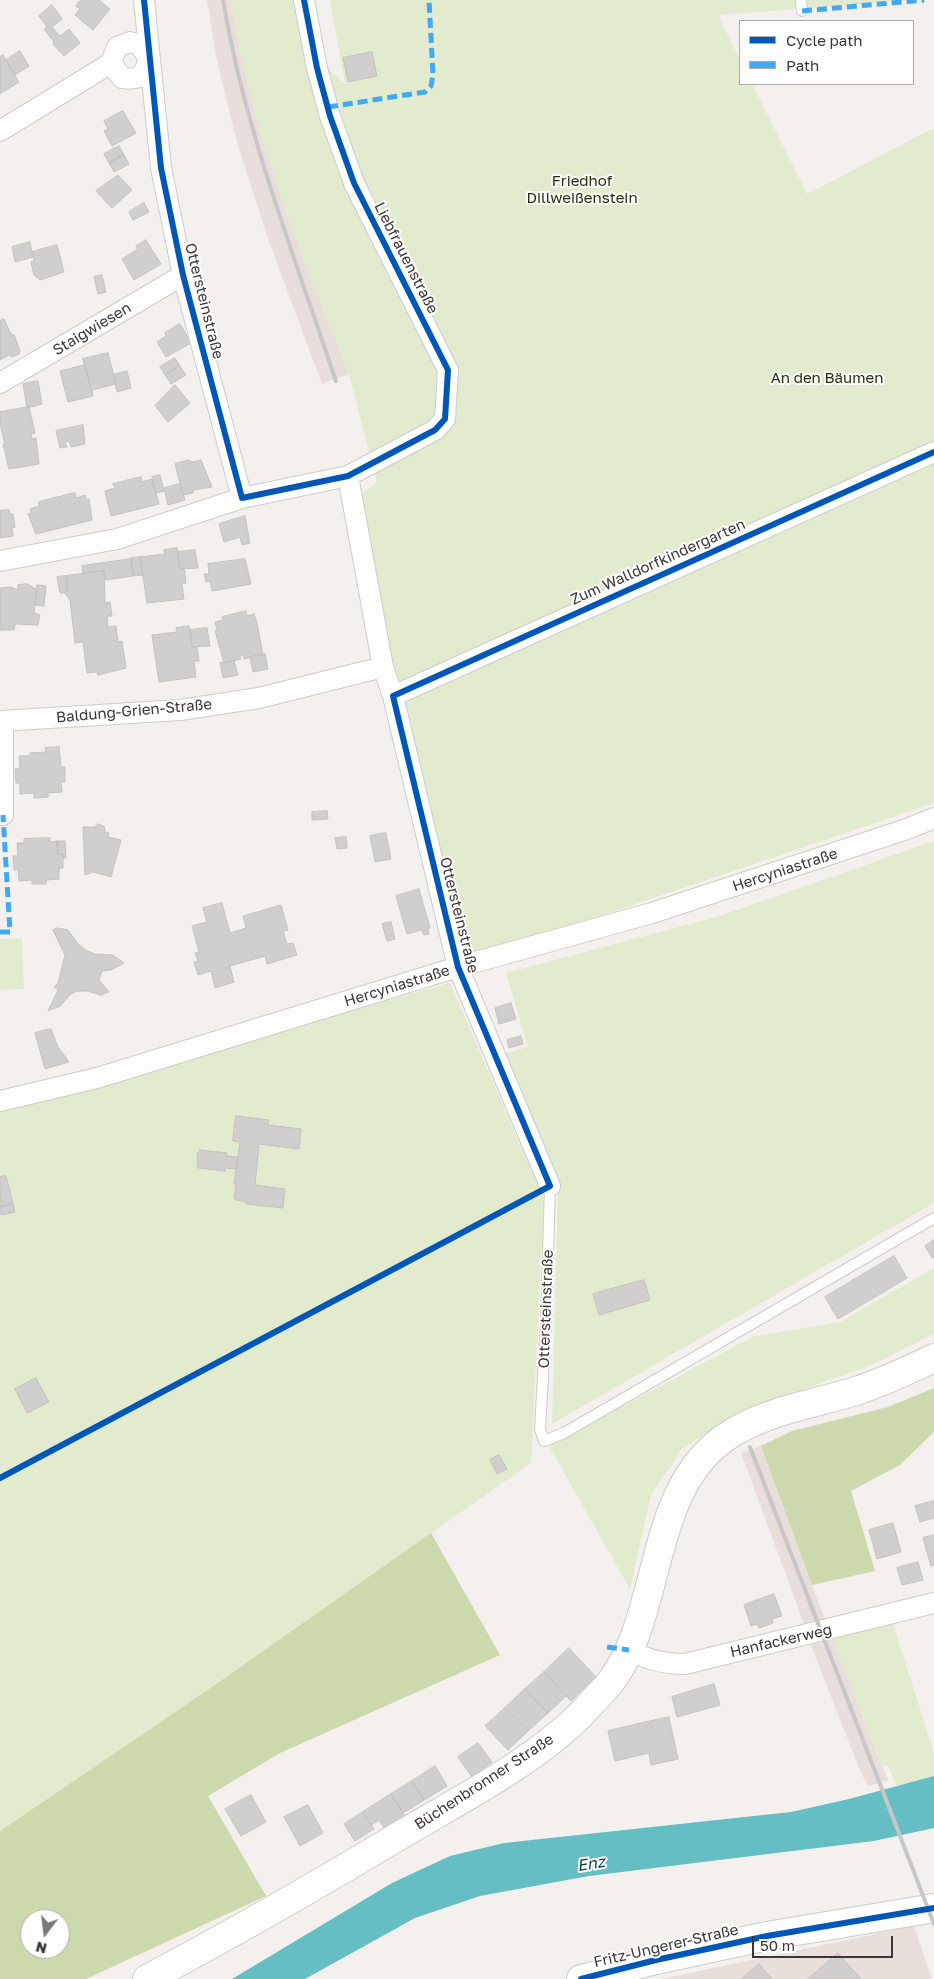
<!DOCTYPE html>
<meta charset="utf-8">
<style>
body{margin:0}
#map{position:relative;width:934px;height:1979px;overflow:hidden;background:#f3f0ed;font-family:"Golos Text",sans-serif}
canvas{display:block}
.legend{position:absolute;left:739px;top:20px;width:175px;height:65px;box-sizing:border-box;background:#fefdfc;border:1px solid #b0aead;margin:0;padding:6px 9px;list-style:none;font-size:15px;color:#3a3736}
.legend li{display:flex;align-items:center;gap:10px;height:25px}
.legend b{width:25px;border:1px solid #b0aead}
.north{position:absolute;left:20px;top:1909px;width:50px;height:50px;box-sizing:border-box;background:#fefdfc;border:1px solid #b0aead;border-radius:50%;rotate:195deg;font-size:14px;font-weight:700;line-height:20px;text-align:center;color:#3a3736}
.north::after{content:'';display:block;margin:auto;width:18px;height:22px;background:#7b7876;clip-path:polygon(50% 0,100% 100%,50% 72%,0 100%)}
.scale{position:absolute;left:752px;top:1936px;width:141px;height:22px;box-sizing:border-box;border:2px solid #3a3736;border-top:0;padding-left:6px;font-size:15px;line-height:18px;white-space:nowrap;color:#3a3736;-webkit-text-stroke:4px #fefdfc;paint-order:stroke}
</style>
<div id="map">
<canvas width="934" height="1979"></canvas>
<ul class="legend">
<li><b style="height:6px;background:#0057b8"></b>Cycle path</li>
<li><b style="height:6px;background:#3fa9f5"></b>Path</li>
</ul>
<div class="north">N</div>
<div class="scale">50 m</div>
</div>
<script>
const ctx = document.querySelector('canvas').getContext('2d');
ctx.lineJoin = 'round';
function fillPath(path, color) {
  ctx.fillStyle = color;
  ctx.fill(path, 'evenodd');
}
function strokePath(path, color, width, dash) {
  ctx.strokeStyle = color;
  ctx.lineWidth = width;
  ctx.lineCap = dash ? 'butt' : 'round';
  ctx.setLineDash(dash || []);
  ctx.stroke(path);
}
function label(font, color, halo, rows, align = 'center') {
  ctx.font = font + ' "Golos Text",sans-serif';
  ctx.lineWidth = 4;
  ctx.setLineDash([]);
  ctx.textBaseline = 'middle';
  ctx.strokeStyle = halo;
  ctx.fillStyle = color;
  for (const [text, x, y, turn = 0] of rows) {
    ctx.save();
    ctx.translate(x, y);
    ctx.rotate((+turn || 0) * Math.PI / 180);
    ctx.textAlign = isNaN(turn) ? turn : align;
    if (halo) ctx.strokeText(text, 0, 0);
    ctx.fillText(text, 0, 0);
    ctx.restore();
  }
}
fillPath(new Path2D(`
 M207,0H231L240,51L261,134L291,226L349,374L322,384L268,239L236,139L216,56Z
 M761,1446L812,1585L825,1619L804,1624L741,1453Z
 M832,1637L882,1766L888,1780L868,1786L861,1773L810,1643Z
 M914,1926L932,1979H661Z`), '#e8dfda');
fillPath(new Path2D(`
 M231,0H311L325,66L345,84L330,0H916L718,15L740,60V84H752L807,194L934,128V448L396,685L361,494L377,483L349,374L291,226L261,134L240,51Z
 M934,455V803L461,963L400,696Z
 M934,841V1203L552,1424L558,1188L503,1054L528,1047L506,973L720,916Z
 M22,938L24,989L0,990V939Z
 M450,983L544,1200L531,1463L209,1689L0,1831V1108Z
 M934,1268V1334L869,1366L741,1411L682,1449L651,1495L630,1589L549,1446L752,1337L840,1322Z
 M892,1621L934,1753V1776L897,1786L888,1765L882,1766L832,1637Z`), '#e2ebce');
fillPath(new Path2D(`
 M934,1388V1432L900,1465L851,1491L875,1571L812,1585L761,1446L792,1431L888,1407Z
 M431,1533L500,1655L280,1753L208,1796L266,1896L86,1979H0V1831L209,1689ZM30,1919H60V1949H30Z`), '#ccd9ad');
fillPath(new Path2D(`
 M934,1776V1828L874,1841L589,1876L480,1896L415,1918L305,1979H232L392,1883L450,1856L504,1843L791,1812L849,1799Z`), '#66bec5');
const building = new Path2D(`
 M81,0H99L110,9L93,30L75,15L80,9L76,6Z
 M52,5L62,19L52,27L60,36L69,29L80,43L64,56L53,44L54,42L44,29L47,27L39,16Z
 M20,51L29,66L15,75L6,60Z
 M372,52L377,76L348,82L343,58Z
 M3,55L19,82L0,94V57Z
 M123,111L136,133L112,146L104,131L108,129L104,121Z
 M119,146L124,155L109,163L104,154Z
 M124,155L129,164L114,172L109,163Z
 M118,175L132,190L112,208L96,191Z
 M144,203L149,212L133,220L129,212Z
 M146,240L161,264L134,280L122,259L138,249L136,246Z
 M30,242L33,257L15,262L12,247Z
 M57,245L64,272L40,280L34,275L31,262L34,261L32,252Z
 M102,275L106,292L98,294L94,277Z
 M4,319L11,334L14,335L20,351L19,354L12,357L9,355L0,360V321Z
 M180,324L191,343L166,357L157,342L166,336L165,333Z
 M108,353L116,384L92,390L93,396L83,359Z
 M175,358L180,366L165,375L160,367Z
 M83,359L93,396L68,402L60,371L84,365Z
 M180,366L186,375L171,384L165,375Z
 M127,371L131,388L117,392L113,375Z
 M38,381L42,404L27,408L23,384Z
 M175,385L190,403L168,422L155,406Z
 M29,407L35,433L31,434L32,439L36,438L39,464L9,469L3,444H5L0,424V412Z
 M83,425L85,444L71,447L69,441L65,442L67,447L60,448L56,431Z
 M189,460L192,462L201,460L212,487L193,490V493L183,495L175,464Z
 M160,475L164,491L156,493L152,477Z
 M141,477L142,482L152,479L159,504L111,516L105,491L115,488L113,484Z
 M180,484L185,500L168,505L164,488Z
 M75,493L76,498L85,495L87,500L89,499L92,520L36,534L28,514L31,513L30,509L39,506V502Z
 M9,510L10,514H13L15,527L12,528L13,536L0,538V511Z
 M245,516L250,543L242,545L240,537L224,542L219,524Z
 M177,548L180,569L184,568L186,583L182,584L184,599L147,603L140,557L165,554L164,550Z
 M195,550L198,568L180,569L178,552Z
 M140,557L143,575L133,576L131,558Z
 M131,559L133,576L105,580L104,571L83,574L82,566Z
 M245,559L251,584L212,591L210,581L206,582L204,574H209L208,564Z
 M104,571L105,603L110,602L112,616H107L108,627L116,626L118,642L122,641L126,668L98,675L97,672L87,673L83,642L75,643L70,600L65,593L68,588L66,576Z
 M66,576L68,588L65,593H60L57,577Z
 M28,584L37,590L34,613L40,615L38,625L15,624L14,630H0V588L11,587L18,590V585Z
 M37,585L46,586L44,606L35,605Z
 M246,611L247,616L254,614L257,623L263,655L244,659L243,655L240,656L241,659L224,663L215,631L217,630L215,622L223,620L222,617Z
 M189,626L192,647H197L199,661H194L196,677L159,682L152,635L177,632L176,628Z
 M207,628L210,646L192,647L190,630Z
 M265,654L268,669L253,672L250,657Z
 M234,661L238,675L223,678L220,663Z
 M59,747L61,767H65V782H61L62,792L48,793V797L34,798V793L20,794V783H16L15,769H20L19,756H30V753L46,752L45,748Z
 M327,811L328,819L312,820V812Z
 M98,824L104,826L105,832L109,833L108,837L121,840L111,877L93,872L85,875L83,827H94Z
 M386,833L391,859L375,862L370,836Z
 M346,837L347,848L337,849L335,838Z
 M50,838V842L57,841L58,854H63V868H59V879L46,880V884H32V880L19,881L18,870H14L13,856H18L17,843H24V839Z
 M57,841H65L66,858H63V854H58Z
 M419,889L430,928H428L429,934L424,935L422,930L407,934L396,896Z
 M222,903L230,933L246,928L243,916L281,905L288,930L283,931L287,944L293,943L297,955L267,964L265,956L230,966L234,982L215,988L211,971L198,975L194,962L198,961L195,953L199,952L192,926L207,922L203,908Z
 M391,922L395,939L387,941L382,924Z
 M58,928L68,930L78,944L87,951L95,954L113,955L124,963L111,970L102,971L99,980L109,992L101,995L87,991H77L71,994L60,1006L48,1011L58,990L54,987L58,983L65,955L53,930Z
 M511,1003L516,1019L499,1024L495,1008Z
 M51,1029L58,1047L69,1062L45,1069L35,1033Z
 M521,1036L523,1044L509,1048L507,1040Z
 M236,1116L269,1120L268,1125L301,1129L299,1149L259,1144L255,1185L285,1189L283,1208L246,1204V1202L236,1200L234,1198L236,1184H234L240,1142L233,1141Z
 M200,1150L227,1153L226,1156L238,1157L237,1169L225,1168V1171L198,1168L197,1153H200Z
 M6,1176L13,1204L0,1207V1177Z
 M13,1204L15,1212L1,1215L0,1207Z
 M934,1240V1257L932,1258L925,1246Z
 M894,1256L907,1278L838,1319L825,1297Z
 M644,1280L650,1300L599,1315L593,1294Z
 M36,1378L49,1402L27,1413L15,1389Z
 M499,1455L507,1469L497,1474L490,1460Z
 M934,1501V1518L920,1522L915,1506Z
 M893,1523L901,1552L877,1559L869,1530Z
 M934,1535V1565L931,1566L923,1538Z
 M918,1562L923,1580L902,1585L897,1568Z
 M774,1594L782,1616L772,1619L773,1623L759,1628L757,1624L751,1626L744,1605Z
 M569,1648L596,1677L571,1701L544,1672Z
 M544,1672L566,1696L548,1713L525,1689Z
 M714,1684L720,1705L677,1717L672,1697Z
 M525,1689L548,1713L528,1731L505,1708Z
 M505,1708L528,1731L508,1750L485,1726Z
 M669,1717L678,1759L651,1765L649,1753L615,1761L608,1731Z
 M478,1743L492,1762L472,1777L458,1757Z
 M435,1766L447,1786L424,1800L412,1781Z
 M412,1781L424,1800L403,1813L391,1794Z
 M391,1794L405,1816L385,1829L379,1820L371,1825L363,1812Z
 M251,1795L266,1822L241,1836L225,1809Z
 M308,1805L323,1833L300,1846L284,1817Z
 M363,1812L374,1829L355,1841L344,1824Z
 M838,1953L861,1979H808Z
 M759,1964L772,1979H742Z`);
fillPath(building, '#d1cfcd');
strokePath(building, '#c4c1bf', 1);
const lane = new Path2D(`
 M801,0L802,11
 M550,1186L546,1323L540,1429L544,1441L564,1433L934,1218`);
const street = new Path2D(`
 M144,0L161,168L183,275L242,498L348,476L435,430L445,419L448,370L354,183L330,116L317,68L304,0
 M0,131L111,63L117,47L130,42L140,45L149,59C143,77 141,80 122,78L111,63
 M0,383L183,275
 M348,476L383,667L393,696L458,967L550,1186
 M0,561L117,539L242,498
 M393,696L934,452
 M0,721L180,710L259,698L383,667
 M3,721V815
 M0,1101L97,1078L458,967L652,913L907,829L934,818
 M629,1650C648,1660 664,1664 685,1664L934,1603`);
const secondary = new Path2D(`
 M147,1979C234,1933 319,1884 404,1833C458,1801 516,1771 564,1730C578,1719 589,1705 601,1693C665,1627 643,1497 723,1439C763,1411 810,1405 856,1391C883,1382 909,1370 934,1358
 M581,1979L656,1960L767,1936L934,1908`);
strokePath(lane, '#ceccca', 12);
strokePath(street, '#ceccca', 22);
strokePath(secondary, '#ceccca', 30);
strokePath(lane, '#fdfdfc', 10);
strokePath(street, '#fdfdfc', 20);
strokePath(secondary, '#fdfdfc', 28);
strokePath(new Path2D(`
 M223,0C245,131 294,255 336,381
 M750,1447L934,1924`), '#c8c7c7', 4);
strokePath(new Path2D(`
 M802,11L924,0
 M328,107L425,92L431,86L433,75L429,0
 M0,932H10L3,815
 M607,1647L629,1650`), '#3fa9f5', 5, [10, 5]);
strokePath(new Path2D(`
 M144,0L161,168L183,275L242,498L348,476L435,430L445,419L448,370L354,183L330,116L317,68L304,0
 M0,1478L550,1186L458,967L393,696L934,452
 M581,1979L656,1960L767,1936L934,1908`), '#0057b8', 6);
label('15px', '#252f0e', '#fefdfc', [
 ["Friedhof",582,181],
 ["Dillweißenstein",582,198],
 ["An den Bäumen",827,378]
]);
label('15px', '#3a3736', '#fefdfc', [
 ["Liebfrauenstraße",406,258,63],
 ["Ottersteinstraße",204,301,76],
 ["Staigwiesen",92,329,-31],
 ["Zum Walldorfkindergarten",658,562,-24],
 ["Baldung-Grien-Straße",134,711,-5],
 ["Hercyniastraße",785,870,-18],
 ["Ottersteinstraße",459,915,76],
 ["Hercyniastraße",397,986,-17],
 ["Ottersteinstraße",546,1309,-88],
 ["Hanfackerweg",781,1641,-13],
 ["Büchenbronner Straße",484,1782,-33],
 ["Fritz-Ungerer-Straße",666,1946,-13]
]);
label('italic 16px', '#023c40', '#fefdfc', [
 ["Enz",591,1864,-9]
]);
</script>
